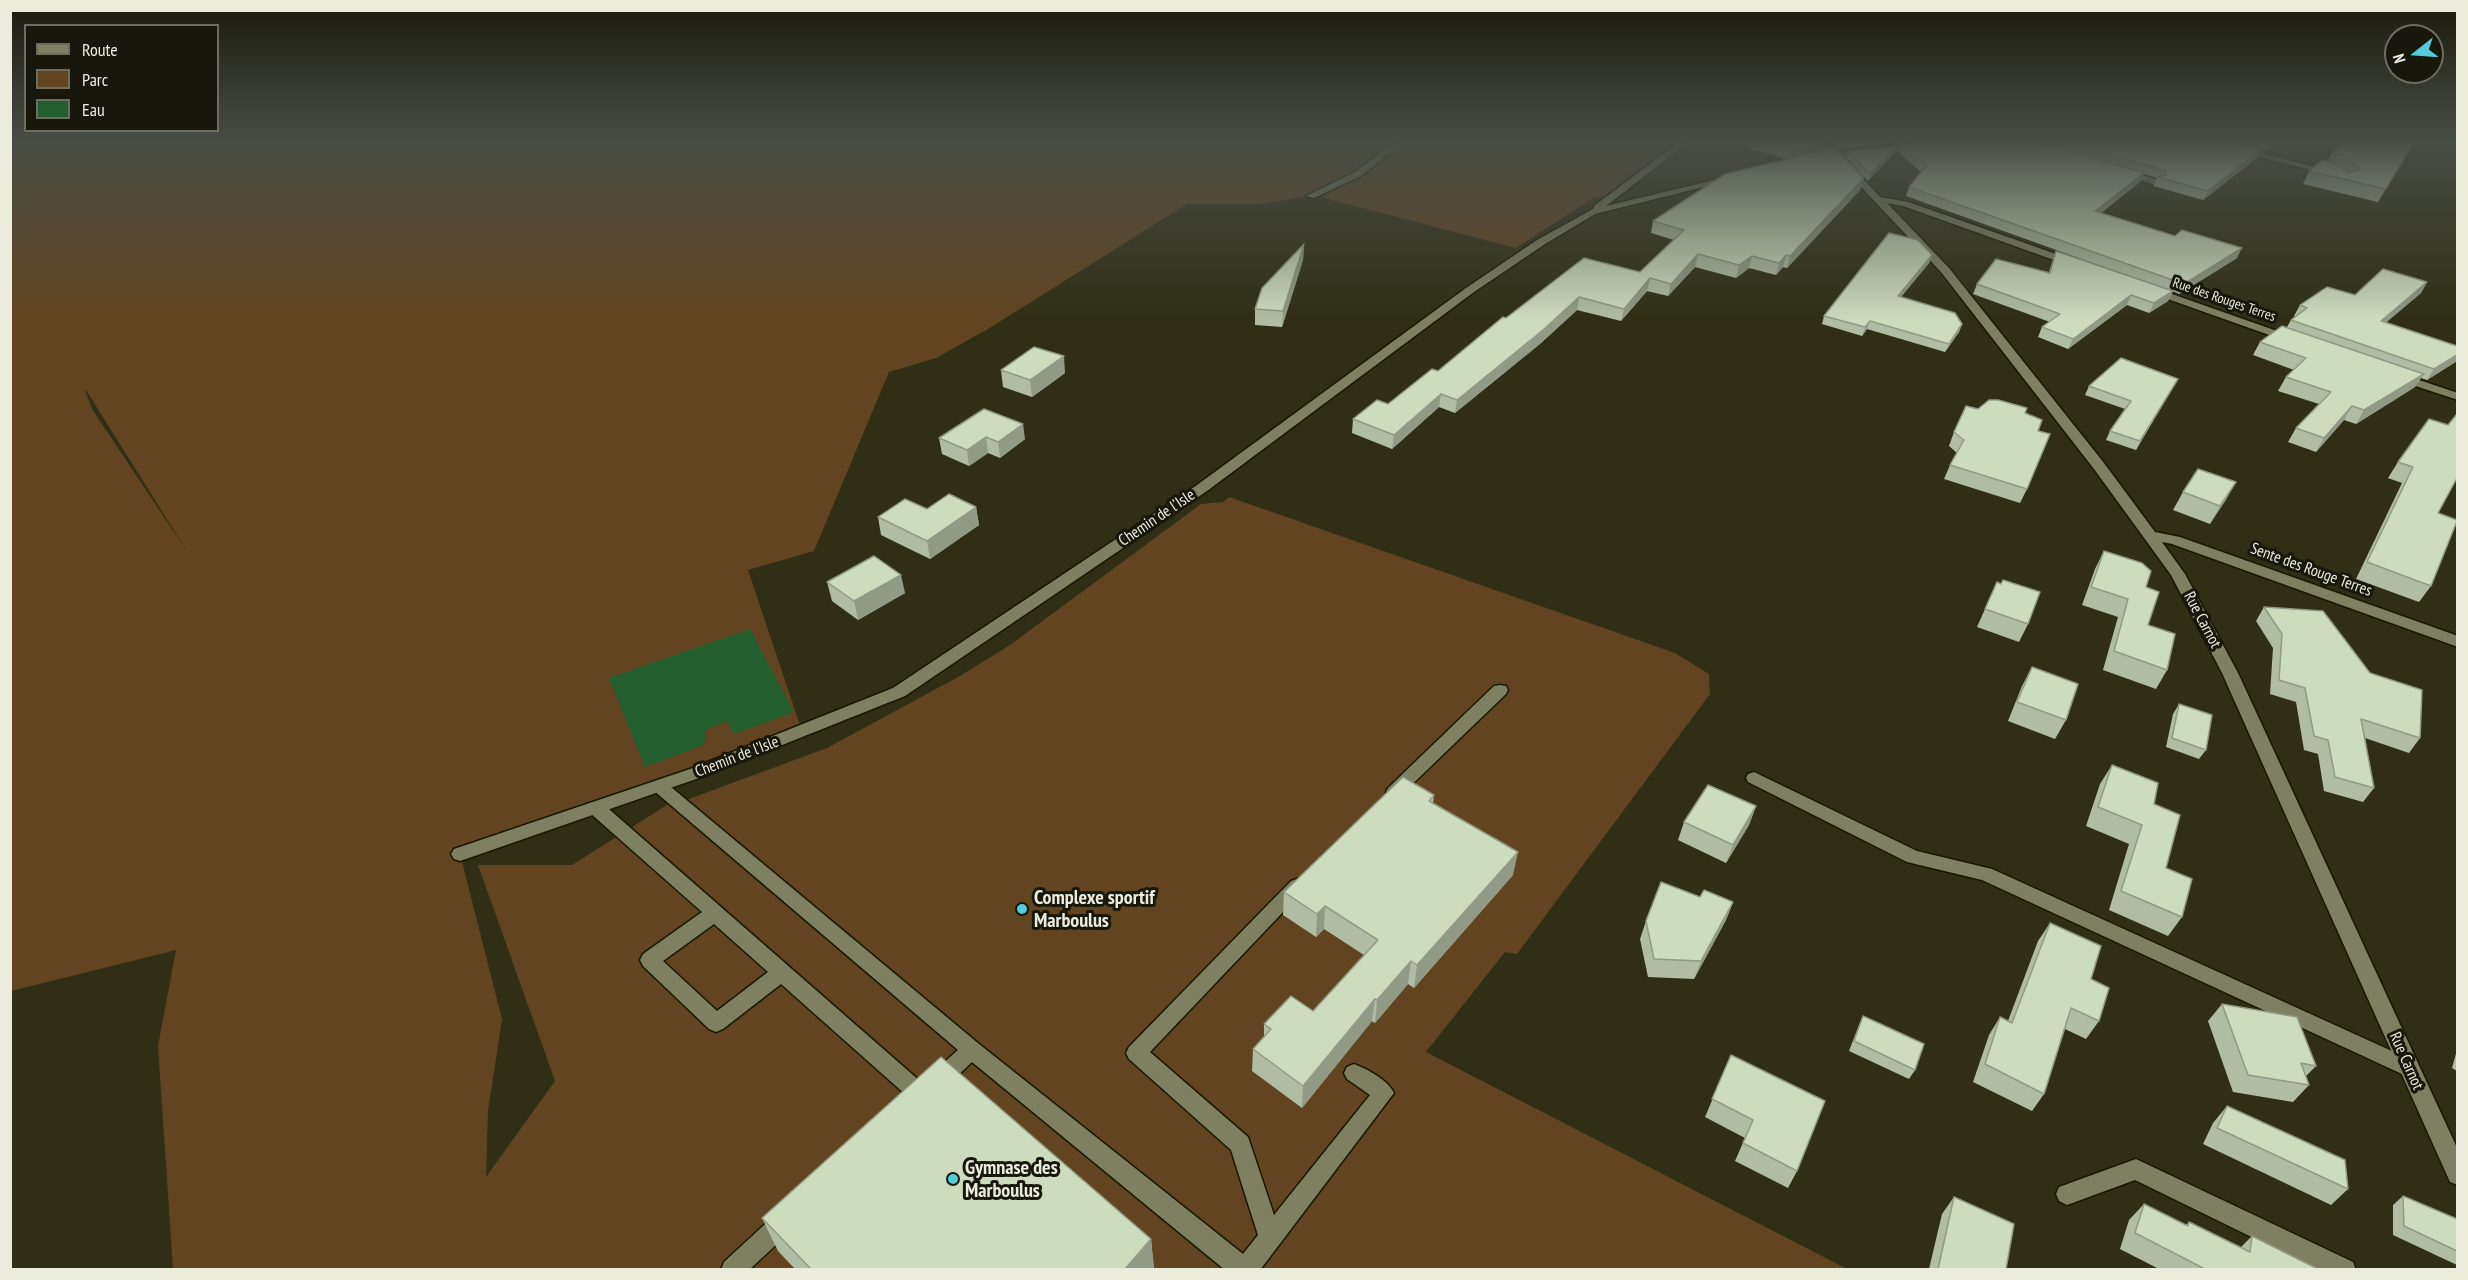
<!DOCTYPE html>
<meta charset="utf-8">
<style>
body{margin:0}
#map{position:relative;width:2468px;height:1280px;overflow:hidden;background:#302f15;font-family:"PT Sans Narrow",sans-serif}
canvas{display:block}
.frame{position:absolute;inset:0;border:12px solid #ebecdc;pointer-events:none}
.legend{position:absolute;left:24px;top:24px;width:195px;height:108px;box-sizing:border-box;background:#17170b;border:2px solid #6c6c5f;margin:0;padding:8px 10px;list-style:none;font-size:18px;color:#ebecdc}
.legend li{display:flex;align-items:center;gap:12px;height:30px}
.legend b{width:30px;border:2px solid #6c6c5f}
.north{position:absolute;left:2384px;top:24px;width:60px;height:60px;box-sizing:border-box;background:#17170b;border:2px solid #6c6c5f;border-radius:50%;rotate:253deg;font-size:16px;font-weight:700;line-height:24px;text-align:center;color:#ebecdc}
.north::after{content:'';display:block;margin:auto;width:21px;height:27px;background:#53cbda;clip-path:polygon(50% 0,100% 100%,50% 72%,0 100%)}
</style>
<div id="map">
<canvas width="2468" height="1280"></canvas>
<div class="frame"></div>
<ul class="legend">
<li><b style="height:8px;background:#7f8062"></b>Route</li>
<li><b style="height:16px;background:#624420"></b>Parc</li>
<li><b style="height:16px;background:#235e2f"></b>Eau</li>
</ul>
<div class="north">N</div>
</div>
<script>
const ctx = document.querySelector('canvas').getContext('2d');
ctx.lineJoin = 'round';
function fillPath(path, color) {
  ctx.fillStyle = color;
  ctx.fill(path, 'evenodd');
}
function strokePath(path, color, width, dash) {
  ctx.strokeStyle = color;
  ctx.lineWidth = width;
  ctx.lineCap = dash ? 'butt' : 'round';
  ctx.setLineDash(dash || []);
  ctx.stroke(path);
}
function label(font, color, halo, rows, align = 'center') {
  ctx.font = font + ' "PT Sans Narrow",sans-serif';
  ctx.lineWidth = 6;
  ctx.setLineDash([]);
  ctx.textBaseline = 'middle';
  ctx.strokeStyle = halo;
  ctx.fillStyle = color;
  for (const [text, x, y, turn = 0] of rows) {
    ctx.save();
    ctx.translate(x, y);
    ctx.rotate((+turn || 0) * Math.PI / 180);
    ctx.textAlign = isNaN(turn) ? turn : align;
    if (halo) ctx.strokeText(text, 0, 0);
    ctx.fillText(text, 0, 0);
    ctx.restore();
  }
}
fillPath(new Path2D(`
 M10,142H1400L1362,171L1311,196L1259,204H1187L988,329L936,358L889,372L814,551L748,570L802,731L460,854L502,1019L488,1111L486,1177L555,1081L478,865H572L667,805L689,799L827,748L960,676L1010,645L1201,504L1223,502L1229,497L1675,653L1709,674L1710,694L1517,954L1505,952L1426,1052L1847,1269H173L158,1046L176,950L11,991ZM85,390H86L188,553L92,409Z
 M1405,142H1675L1603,197L1593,198L1516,248L1321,197L1365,173Z`), '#624420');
fillPath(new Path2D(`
 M750,629L794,712L734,734L727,721L706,729L704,745L645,767L609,678Z`), '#235e2f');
const service = new Path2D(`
 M1394,142H1404L1361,176L1314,198L1306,196L1355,172Z
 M2203,142H2218L2338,173L2333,176Z
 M2123,169L2159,180L2161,182L2156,185L2120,174V170Z
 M1500,685L1506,686L1508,690L1506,694L1400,796L1394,798L1388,796L1386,792L1388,788L1494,686Z
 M1754,772L1917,851L1992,869L2416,1062L2419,1068L2416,1074L2409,1077L2402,1074L1982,880L1907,862L1748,782L1746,778L1748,774Z
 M659,780L665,782L979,1044L1243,1254L1258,1235L1231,1150L1129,1059L1126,1053L1129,1047L1291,881L1297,879L1303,881L1306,886L1303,891L1150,1052L1248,1137L1274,1215L1370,1095L1347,1079L1344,1073L1347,1067L1354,1064C1367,1069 1388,1080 1394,1093L1260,1270H1225L972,1062L946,1087L939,1089L932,1087L929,1080L932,1073L958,1050L653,790L651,786L653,782Z
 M596,802L602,803L929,1089L932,1096L929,1103L922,1105L915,1103L781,984L723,1029L716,1032L709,1029L643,966L640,960L643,954L702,912L590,813L587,808L590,803ZM714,924L768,972L717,1011L663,961Z
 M2136,1159L2353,1262L2356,1270H2319L2135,1180L2067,1205L2059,1201L2056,1194L2059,1187Z
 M784,1211L792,1214L795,1222L792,1230L749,1270H721L724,1262L776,1214Z`);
const minor = new Path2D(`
 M1679,142H1689L1606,206L1731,176L1736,179L1595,214L1545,244L1474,292L1207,491L905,696L702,777L466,859L460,861L454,859L451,854L454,849L690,769L893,688L1197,485L1466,288L1537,240L1593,209L1594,206Z
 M1819,142H1828L1838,152L1931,142H1959L1955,145L1843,157L1880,197L1908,202L2076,261V265H2068L1903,206L1887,203L1949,268L2104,463L2155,532L2180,537L2458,636V647L2172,544L2162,542L2185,574L2238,673L2458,1150V1185L2450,1182L2222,673L2171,575L2094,469L1941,272L1834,158L1818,159V155L1829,153Z
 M2152,287L2294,337L2296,339L2294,341H2286L2148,292L2147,290Z
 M2398,373L2458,393V400L2394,379V375Z`);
strokePath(service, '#181700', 3);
strokePath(minor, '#181700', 3);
fillPath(service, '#7f8062');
fillPath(minor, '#7f8062');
fillPath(new Path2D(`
 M1748,142H1826L1824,151L1864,178L1860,190L1787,268L1783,267L1776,275L1749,268L1736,278L1695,267L1668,296L1647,291L1621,321L1577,310L1541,343L1455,413L1439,407L1392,449L1352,433L1353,419L1388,404L1438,371L1506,318L1640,272L1674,240L1651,233L1653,221L1788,159L1747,148Z
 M1831,142H1904L1838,149Z
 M1920,142H2277L2266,151L2261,150L2257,158L2203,200L2153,186L2157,178L2143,174L2140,182L2101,213L2237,258L2179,294L2173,291L2168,301L2149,313L2127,305L2068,349L2038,337L2042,327L2050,322L1973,294L1977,284L2049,272L2056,251L2165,289L1906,196L1909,187L1921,172L1899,153L1901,144Z
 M2414,142L2378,202L2303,184L2309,171L2327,162L2332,153Z
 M1897,146L1894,153L1868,181L1846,158L1848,151Z
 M1304,244L1303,260L1282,327L1255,325V309Z
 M1932,255L1929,263L1901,297L1962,324L1959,332L1945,352L1867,329L1862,336L1822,324L1824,316Z
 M2427,282L2421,293L2386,322L2457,346V361L2427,380L2421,378L2415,387L2356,424L2344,420L2316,452L2288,442L2296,428L2319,404L2278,391L2286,377L2294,370L2253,355L2260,342L2287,327L2291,320L2295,317L2294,316L2300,305Z
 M1001,370L1065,373L1032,397L1003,387Z
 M2089,386L2173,387L2136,450L2106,440L2110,431L2125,409L2085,395Z
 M984,409L1025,439L1000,458L988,453L969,466L942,454L939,438Z
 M1978,409L2025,413L2038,431L2027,489L2020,503L1944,479L1950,465L1957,453L1949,446L1954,432Z
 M2448,425L2431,586L2419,602L2356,579L2402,483L2388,478L2398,462Z
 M2236,482L2210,524L2173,510L2183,492Z
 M976,507L979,525L930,559L881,535L878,517Z
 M2104,551L2146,587L2148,625L2167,670L2156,689L2103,670L2118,617L2082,605L2095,569Z
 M827,582L905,593L858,620L832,601Z
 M1997,582L2028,624L2019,642L1977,627Z
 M2264,607L2420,738L2409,753L2365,738L2374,788L2363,802L2324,791L2318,754L2304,750L2296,702L2270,694L2273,648L2256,621Z
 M2032,667L2066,720L2055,739L2008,721L2022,686Z
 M2179,704L2206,750L2199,759L2166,747L2173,714Z
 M2112,765L2154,804L2166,868L2182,917L2168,936L2109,910L2129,844L2086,826L2100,784Z
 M1434,795L1433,803L1513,875L1414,988L1408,984L1375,1023L1372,1021L1302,1108L1252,1071L1253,1049L1264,1037V1024L1313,1011L1364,955L1324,929L1316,937L1283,915L1284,892Z
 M1756,806L1749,825L1726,863L1678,840L1684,822Z
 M1700,897L1733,902L1726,920L1694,979L1648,977L1640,939L1646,921Z
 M2050,923L2099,1021L2086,1039L2065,1029L2044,1094L2032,1111L1973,1082L1989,1035L2000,1017L2008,1021L2038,941Z
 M2222,1004L2316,1066L2306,1076L2309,1085L2293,1102L2233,1092L2208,1021Z
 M1863,1016L1915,1070L1909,1079L1849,1051L1859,1025Z
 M2457,1050V1071L2452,1068Z
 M1731,1055L1797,1171L1788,1188L1735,1161L1745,1138L1705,1117Z
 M2227,1106L2348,1189L2331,1205L2203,1144L2213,1123Z
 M2403,1196L2457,1219V1265L2393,1235V1205Z
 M1954,1197L2006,1269H1929L1942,1214Z
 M2144,1204L2186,1225L2189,1222L2240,1248L2252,1236L2318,1269H2159L2120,1249L2129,1220Z
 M762,1218L1151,1239L1154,1269H795L778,1251Z`), '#b1bda3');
fillPath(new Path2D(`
 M1840,142H1904L1838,149Z
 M2270,142H2277L2266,151Z
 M1827,143L1824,152L1790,160L1792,151Z
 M1897,146L1894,153L1868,181L1870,174Z
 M2261,149L2257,158L2203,200L2208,191Z
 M2144,173L2140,182L2091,220L2095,211Z
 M1864,178L1860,190L1787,268L1790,256Z
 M1304,244L1303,260L1282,327L1283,311Z
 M2242,248L2237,258L2179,294L2184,284Z
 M1698,254L1695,267L1668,296L1671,284Z
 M1786,255L1783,267L1776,275L1779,263Z
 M1932,255L1929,263L1895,304L1898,296Z
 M1752,256L1749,268L1736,278L1739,265Z
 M1650,278L1647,291L1621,321L1624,309Z
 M2427,282L2421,293L2375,332L2381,321Z
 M2173,291L2168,301L2149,313L2154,303Z
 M2131,295L2127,305L2068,349L2073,339Z
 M1579,297L1577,310L1541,343L1455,413L1457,400Z
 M1870,321L1867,329L1862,336L1865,327Z
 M1962,324L1959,332L1945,352L1949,344Z
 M2457,355V361L2427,380L2434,369Z
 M1064,356L1065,373L1032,397L1030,380Z
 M2424,374L2415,387L2356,424L2364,410Z
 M2178,379L2173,387L2136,450L2140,441Z
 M1441,394L1439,407L1392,449L1394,435Z
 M2352,406L2344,420L2316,452L2324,438Z
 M1023,424L1025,439L1000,458L998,442Z
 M986,437L988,453L969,466L967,450Z
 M2236,482L2226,500L2210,524L2220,506Z
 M976,507L979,525L930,559L927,541Z
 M901,575L905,593L858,620L854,601Z
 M1756,806L1749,825L1726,863L1733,845Z
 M1518,852L1513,875L1414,988L1417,965Z
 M1733,902L1726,920L1694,979L1701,961Z
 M1325,906L1324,929L1316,937L1317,914Z
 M1411,961L1408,984L1375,1023L1377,1000Z
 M1375,999L1372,1021L1302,1108L1303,1086Z
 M1151,1239L1154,1269H1125Z`), '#909a85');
const building = new Path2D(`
 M1760,142H1826L1827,143L1792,151Z
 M1920,142H2038L2144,173L2095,211L2175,236L2182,230L2242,248L2184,284L1909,187L1927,165L1901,144Z
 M2068,142H2233L2261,149L2208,191L2158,177L2166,175V171Z
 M2345,142H2414L2386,189L2309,171L2322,160L2334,163L2349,173L2360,170L2359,167L2342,155L2332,153Z
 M1897,146L1870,174L1848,151Z
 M1835,148L1864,178L1790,256L1786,255L1779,263L1752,256L1739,265L1698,254L1671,284L1650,278L1624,309L1579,297L1543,330L1457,400L1441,394L1394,435L1353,419L1377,400L1388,404L1432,369L1438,371L1503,317L1506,318L1584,258L1640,272L1684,230L1653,221L1725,174Z
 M1889,233L1918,240L1932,255L1898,296L1955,313L1962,324L1949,344L1870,321L1865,327L1824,316Z
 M1304,244L1283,311L1255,309L1262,288Z
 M2056,251L2173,291L2154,303L2131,295L2073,339L2042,327L2060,314L1977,284L1996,259L2050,273Z
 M2383,269L2427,282L2381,321L2457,346V355L2434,369L2291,320L2307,308L2300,305L2327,287L2355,295Z
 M2282,326L2424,374L2364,410L2352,406L2324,438L2296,428L2331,392L2286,377L2306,358L2260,342Z
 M1034,347L1064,356L1030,380L1001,370Z
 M2121,358L2178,379L2140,441L2110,431L2131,401L2089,386Z
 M1989,400H1998L2027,408L2025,413L2042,420L2038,431L2050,434L2027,489L1950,465L1964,440L1954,432L1966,406L1978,409Z
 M984,409L1023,424L998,442L986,437L967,450L939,438Z
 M2457,414V478L2438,513L2457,520V521L2431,586L2367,562L2413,467L2398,462L2429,419L2448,425Z
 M2198,469L2236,482L2220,506L2183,492Z
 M949,494L976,507L927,541L878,517L905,499L927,509Z
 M2104,551L2142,563L2151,571L2146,587L2159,592L2148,625L2175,634L2167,670L2114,651L2128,599L2091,587Z
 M874,556L901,575L854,601L827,582Z
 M2003,580L2040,592L2028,624L1985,609L1997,582L2001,584Z
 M2264,607L2323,611L2370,673L2422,690L2420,738L2361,719L2374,788L2335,777L2328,740L2314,736L2305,688L2279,680L2282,634Z
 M2032,667L2078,684L2066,720L2017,702Z
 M2179,704L2212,715L2206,750L2172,738Z
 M2112,765L2158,783L2154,804L2180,815L2166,868L2192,879L2182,917L2121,891L2142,825L2098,807Z
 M1403,777L1434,795L1429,801L1518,852L1417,965L1411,961L1377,1000L1375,999L1303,1086L1253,1049L1271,1029L1264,1024L1291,996L1313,1011L1378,940L1325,906L1317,914L1284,892Z
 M1708,785L1756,806L1733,845L1684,822Z
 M1661,882L1700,897L1704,890L1733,902L1701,961L1654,959L1646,921Z
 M2050,923L2101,946L2091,979L2109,988L2099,1021L2071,1008L2044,1094L1985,1064L2000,1017L2012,1023Z
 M2222,1004L2297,1017L2316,1066L2301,1063L2309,1085L2248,1075Z
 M1863,1016L1924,1044L1915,1070L1854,1041Z
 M1731,1055L1825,1101L1797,1171L1743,1143L1753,1120L1712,1099Z
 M941,1057L1151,1239L1125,1269H811L762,1218Z
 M2227,1106L2345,1160L2348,1189L2217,1128Z
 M2403,1196L2457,1219V1251L2404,1226Z
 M1954,1197L2014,1224L2006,1269H1938Z
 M2144,1204L2188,1226L2189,1222L2250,1252L2252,1236L2318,1269H2205L2135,1233Z`);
fillPath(building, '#cedcbe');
strokePath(building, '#909a85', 1.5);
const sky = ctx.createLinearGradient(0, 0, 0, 321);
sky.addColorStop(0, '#1a1a0c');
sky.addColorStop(0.44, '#484d46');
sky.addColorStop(1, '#484d4600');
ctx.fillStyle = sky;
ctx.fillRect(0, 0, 2468, 321);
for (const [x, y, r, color] of [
 [1022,909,6,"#53cbda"],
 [953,1179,6,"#53cbda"]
]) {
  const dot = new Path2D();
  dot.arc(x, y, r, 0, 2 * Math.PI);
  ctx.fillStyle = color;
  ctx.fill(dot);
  strokePath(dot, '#17170b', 2);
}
label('14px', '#ebecdc', '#17170b', [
 ["Rue des Rouges Terres",2224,300,19]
]);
label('16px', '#ebecdc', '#17170b', [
 ["Chemin de l’Isle",1157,518,-34],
 ["Sente des Rouge Terres",2311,570,20],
 ["Rue Carnot",2202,620,62],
 ["Chemin de l’Isle",737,757,-21],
 ["Rue Carnot",2406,1061,66]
]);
label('bold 20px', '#ebecdc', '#17170b', [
 ["Complexe sportif",1034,898],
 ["Marboulus",1034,921],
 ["Gymnase des",965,1168],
 ["Marboulus",965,1191]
], 'left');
</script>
